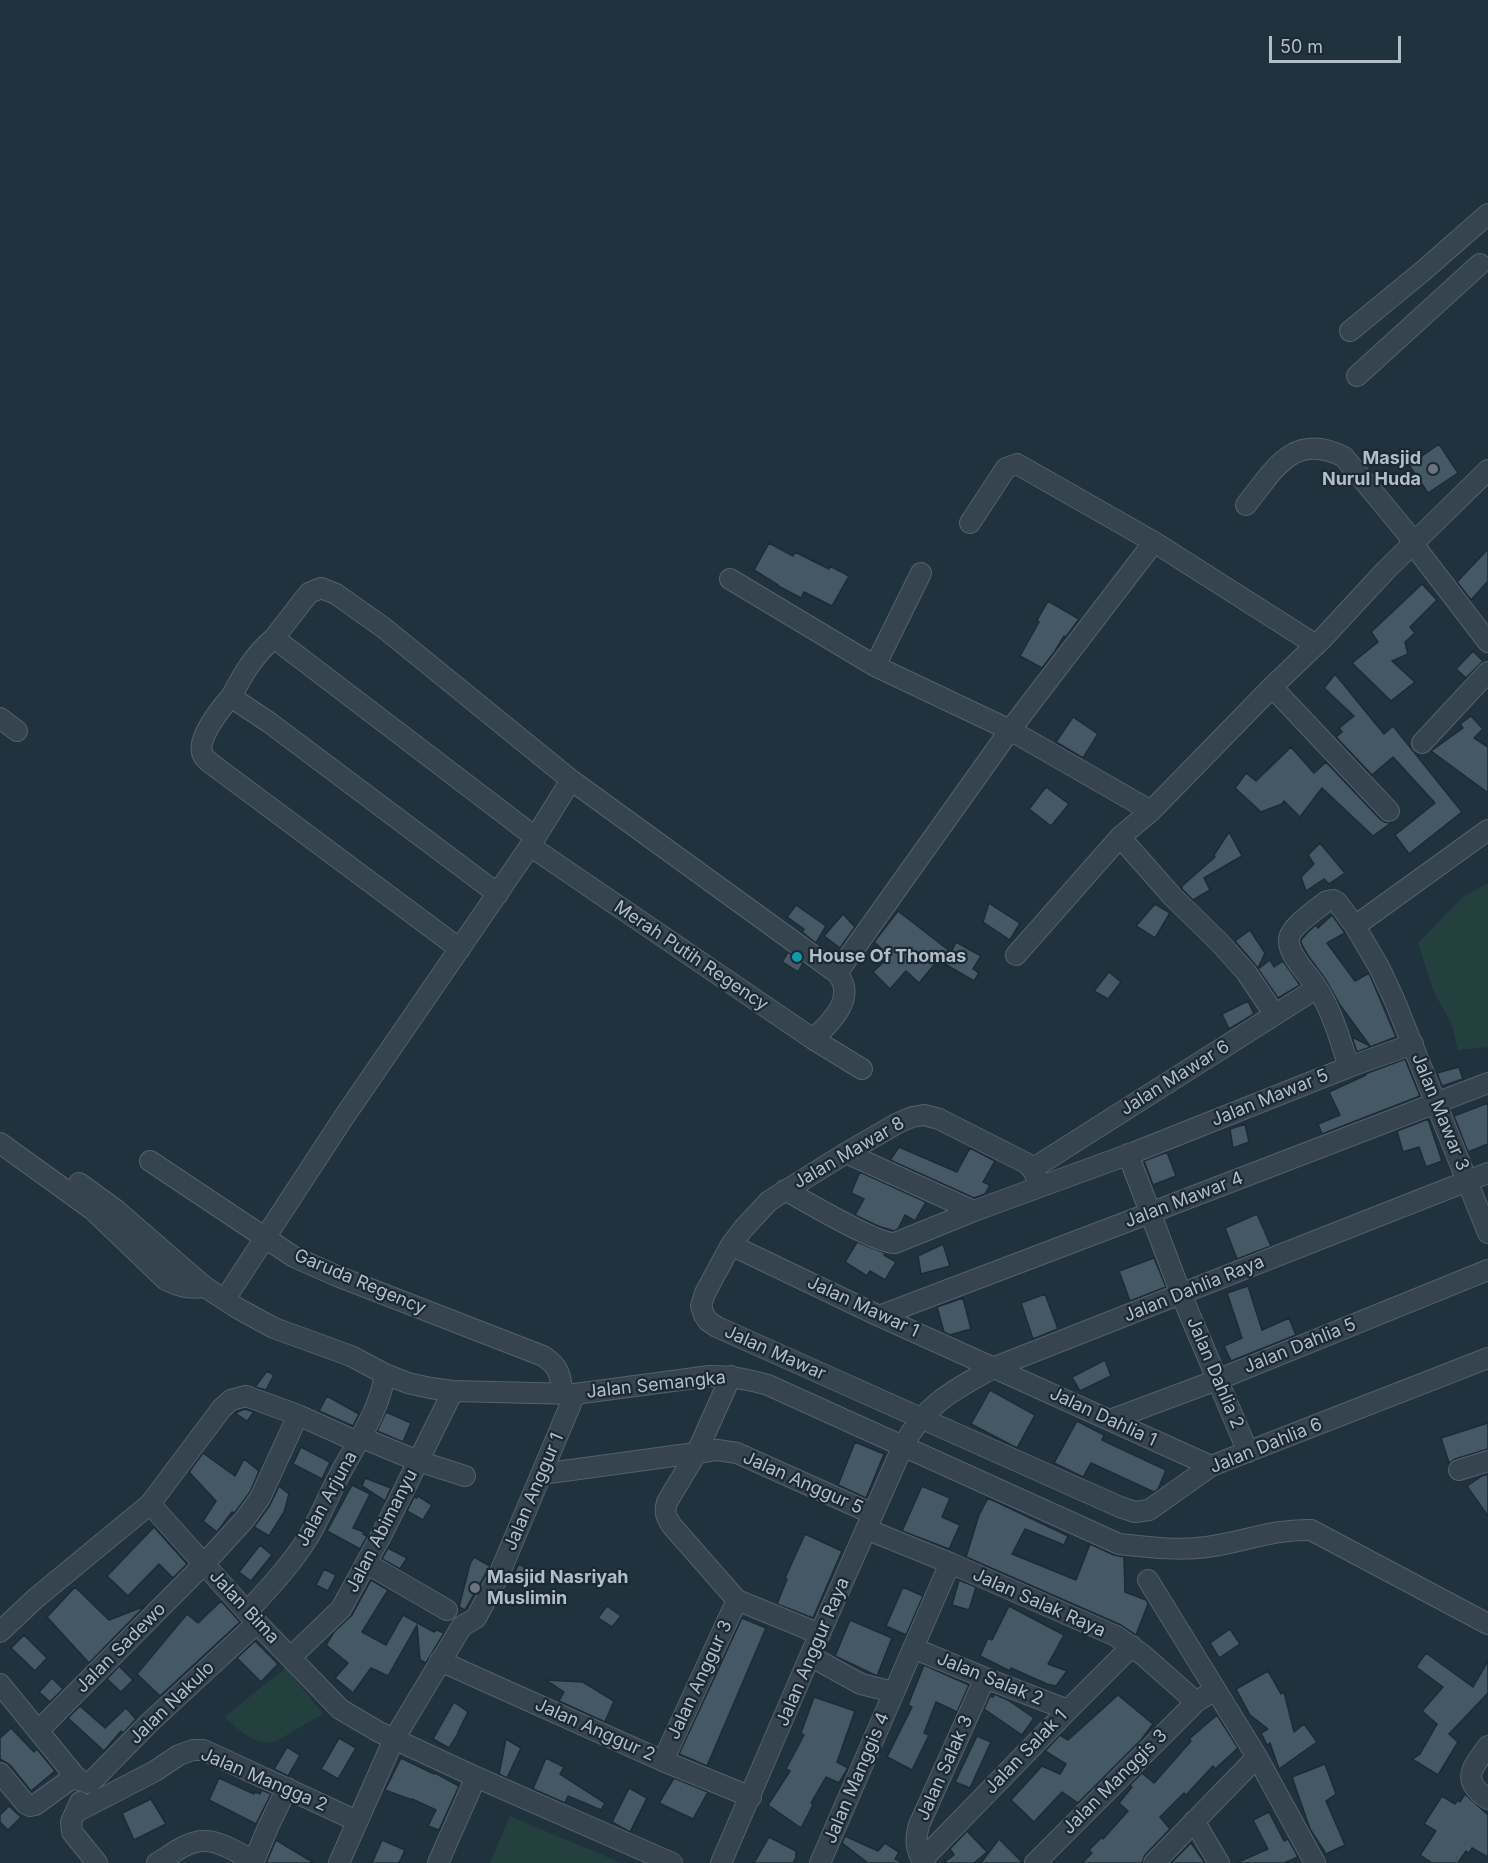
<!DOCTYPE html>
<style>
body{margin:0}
#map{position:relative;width:1488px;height:1863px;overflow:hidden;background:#21323f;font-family:Inter,sans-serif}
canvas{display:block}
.scale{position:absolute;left:1269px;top:36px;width:132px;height:27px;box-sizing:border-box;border:3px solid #b1beca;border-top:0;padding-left:8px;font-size:18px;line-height:21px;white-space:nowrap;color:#b1beca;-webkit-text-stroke:4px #1b2933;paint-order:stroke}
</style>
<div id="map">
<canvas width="1488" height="1863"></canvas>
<div class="scale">50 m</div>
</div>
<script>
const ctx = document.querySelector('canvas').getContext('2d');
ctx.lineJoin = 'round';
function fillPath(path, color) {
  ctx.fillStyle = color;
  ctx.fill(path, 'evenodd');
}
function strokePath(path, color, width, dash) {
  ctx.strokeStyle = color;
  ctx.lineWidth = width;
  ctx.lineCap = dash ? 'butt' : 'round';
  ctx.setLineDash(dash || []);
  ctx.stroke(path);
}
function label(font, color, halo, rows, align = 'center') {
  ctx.font = font + ' Inter,sans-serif';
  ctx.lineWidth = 4.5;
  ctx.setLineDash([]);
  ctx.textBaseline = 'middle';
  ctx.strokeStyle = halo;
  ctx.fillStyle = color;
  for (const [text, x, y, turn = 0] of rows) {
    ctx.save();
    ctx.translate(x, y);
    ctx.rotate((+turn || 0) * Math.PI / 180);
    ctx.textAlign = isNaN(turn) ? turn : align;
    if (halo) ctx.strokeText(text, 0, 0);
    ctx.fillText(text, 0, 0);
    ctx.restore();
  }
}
fillPath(new Path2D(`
 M1488,883V1047L1458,1050L1452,1025L1434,992L1418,943L1462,898Z
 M286,1668L323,1714C309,1721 286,1737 273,1742C256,1747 236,1727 224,1717Z
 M510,1816L621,1863H490Z`), '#23403f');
const building = new Path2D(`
 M1439,444L1458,473L1428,493L1409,465Z
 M769,543L793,556L795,552L829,569L830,566L849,576L832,606L804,592L801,598L778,586V585L754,570Z
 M1488,549V581L1471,600L1457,582Z
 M1422,584L1437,600L1410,627L1415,633L1405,642L1408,654L1392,661L1415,682L1391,701L1352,663L1378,642L1371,632Z
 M1048,601L1079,619L1066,637L1064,636L1055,651L1042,668L1020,656L1039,622L1037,620Z
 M1473,651L1483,661L1466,678L1456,669Z
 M1335,674L1384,734L1393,726L1462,812L1409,854L1395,835L1435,803L1393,757L1372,775L1336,737L1342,732L1339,728L1354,716L1324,688Z
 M1471,716L1483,729L1474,738L1488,747V793L1431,751L1463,728L1460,724Z
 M1073,717L1098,734L1083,758L1056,742Z
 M1291,747L1314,773L1326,762L1380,819L1385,822L1391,823L1373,836L1322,788L1300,817L1284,801L1282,804L1261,812L1235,788L1246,773L1256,781Z
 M1046,787L1069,804L1051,826L1029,809Z
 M1229,832L1242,856L1204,878L1210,890L1193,900L1182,889V886L1215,857L1214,855Z
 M1320,843L1345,873L1329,884L1324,879L1306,891L1301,877L1314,864L1308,855Z
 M989,903L1020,923L1010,940L983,922Z
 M1155,904L1170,913L1155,938L1136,926Z
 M796,905L826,926L816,943L802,932L804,929L787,917Z
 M898,911L951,952L956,942L981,956L973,969L979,973L974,981L938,960L919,983L906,971L890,989L873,972L890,956L874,942Z
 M843,914L855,927L840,948L824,936Z
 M1332,915L1345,933L1327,943L1355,981L1369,973L1396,1037L1357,1052L1352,1037L1370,1046L1340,1005L1326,980L1309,957L1301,943V940L1308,932L1316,925L1318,928Z
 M1250,930L1265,953L1258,968L1235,941Z
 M788,952L803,963L798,972L782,962Z
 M1270,960L1274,967L1283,961L1300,985L1278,998L1258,969Z
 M1109,972L1121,982L1108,999L1094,991Z
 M1248,1001L1254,1014L1229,1029L1222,1014Z
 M1405,1059L1420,1096L1322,1134L1318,1124L1340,1115L1329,1092L1366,1075L1365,1074Z
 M1459,1067L1463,1079L1442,1086L1437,1073Z
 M1488,1103V1144L1468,1152L1454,1116Z
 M1428,1119L1442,1161L1426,1167L1419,1147L1403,1152L1397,1131Z
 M1245,1124L1249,1142L1233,1148L1230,1129Z
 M899,1147L957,1172L970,1148L995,1161L983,1182L990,1185L985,1194L974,1198L890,1160Z
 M1167,1152L1176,1176L1153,1185L1144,1161Z
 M860,1172L926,1202L915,1221L905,1215L898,1229L894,1231L878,1226L855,1215L864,1199L851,1193Z
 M1257,1214L1271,1246L1237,1259L1225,1228Z
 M857,1242L885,1253L884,1255L896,1262L885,1280L870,1271L867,1276L845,1262Z
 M943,1244L950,1266L921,1274L918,1256Z
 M1154,1258L1166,1287L1130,1301L1119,1271Z
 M1248,1286L1262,1330L1289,1318L1296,1335L1231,1361L1224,1346L1242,1338L1227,1293Z
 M1045,1294L1058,1329L1033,1339L1021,1303Z
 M963,1298L971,1329L950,1335L944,1332L937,1307Z
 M1105,1360L1111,1376L1080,1391L1072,1377Z
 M267,1371L274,1375L266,1390L255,1387Z
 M990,1390L1035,1415L1017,1448L971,1424Z
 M327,1396L359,1414L353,1426L319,1411Z
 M245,1409L254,1412L247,1421L235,1413Z
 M386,1412L411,1423L403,1442L377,1431Z
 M1077,1421L1104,1435L1102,1440L1166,1470L1158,1489L1154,1492L1091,1463L1083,1477L1054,1463Z
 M1488,1423V1449L1455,1459L1449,1463L1441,1438Z
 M855,1442L884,1454L866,1498L838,1485Z
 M301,1447L330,1462L322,1479L293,1464Z
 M203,1453L235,1476L244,1459L259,1471L250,1492L236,1511L234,1513L232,1512L217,1532L203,1521L216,1501L189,1472Z
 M1488,1474V1516L1467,1486L1482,1476Z
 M365,1478L391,1488L385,1501L362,1486Z
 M352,1485L370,1494L353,1528L364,1532L363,1534L367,1536L360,1549L327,1531Z
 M279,1486L289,1494L284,1512L269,1536L254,1527L270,1505Z
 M922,1486L950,1498L942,1517L960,1525L949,1549L902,1531Z
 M418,1496L432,1505L423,1520L407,1511L414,1497L417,1498Z
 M988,1498L1068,1536L1064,1545L1025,1529L1012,1554L1076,1580L1090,1544L1114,1555L1124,1557L1125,1592L1146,1600L1148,1604L1136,1635L1121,1625L966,1557L979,1515Z
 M154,1527L187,1564L173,1578L159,1564L128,1596L107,1576Z
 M805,1534L842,1551L813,1618L777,1604L787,1579L785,1578Z
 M260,1545L272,1555L251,1581L239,1572Z
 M388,1548L407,1558L400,1569L382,1559Z
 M474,1557L490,1566L465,1610L459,1607L470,1564Z
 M519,1564L532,1573L523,1587L509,1581Z
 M324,1569L336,1575L328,1591L316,1585Z
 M371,1580L388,1590L362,1632L386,1645L403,1615L434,1632L437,1630L444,1633L426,1663L420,1660L417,1625L388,1676L371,1668L353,1693L335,1678L348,1663L326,1645L334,1632L352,1615Z
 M959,1580L976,1587L969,1610L952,1605Z
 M75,1587L109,1620L145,1606L89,1663L47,1617Z
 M903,1587L923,1596L906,1635L886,1626Z
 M221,1601L240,1622L160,1696L137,1674L187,1614L198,1623Z
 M607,1606L621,1616L612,1627L598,1618Z
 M1009,1606L1064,1635L1048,1664L1067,1671L1056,1686L1047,1684L1011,1668L1010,1671L980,1656L988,1638L992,1640Z
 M742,1618L766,1628L707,1766L679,1754Z
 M850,1620L892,1638L877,1676L835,1656Z
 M1230,1629L1240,1644L1219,1658L1210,1643Z
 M24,1635L47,1658L35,1671L11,1648Z
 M255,1641L278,1664L261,1682L237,1658Z
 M1426,1653L1473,1687L1488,1661V1693L1449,1734L1458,1742L1438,1775L1412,1759L1420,1754L1437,1724L1422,1711L1443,1687L1416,1667Z
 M924,1665L969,1685L957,1712L936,1702L924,1733L929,1735L912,1770L887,1757L912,1707L908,1705Z
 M119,1666L133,1680L121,1692L107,1679Z
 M1268,1671L1281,1694L1284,1692L1294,1732L1304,1724L1317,1742L1279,1769L1270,1743L1267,1745L1261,1733L1268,1729L1250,1715L1236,1689Z
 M52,1678L63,1689L50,1702L39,1692Z
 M546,1680L583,1682L614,1701L605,1722L559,1701L564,1692Z
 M994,1694L1008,1700L1034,1718L1022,1735L984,1709L990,1696L993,1697Z
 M1118,1695L1153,1724L1141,1740L1078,1803L1062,1792L1034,1822L1011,1800L1042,1766L1060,1774L1066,1764L1045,1751L1060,1735L1068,1740Z
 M814,1697L855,1711L837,1762L848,1768L839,1783L826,1777L811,1803L813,1805L801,1828L768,1805L790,1771L786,1769L804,1735L801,1733Z
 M454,1702L468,1712L458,1732H459L449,1748L433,1739Z
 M80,1706L105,1728L126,1708L136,1719L123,1733L121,1731L104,1751L68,1718Z
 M1217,1715L1238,1748L1215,1769L1213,1766L1186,1795L1184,1793L1160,1817L1170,1829L1145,1855L1142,1863H1082L1092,1853L1089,1850L1102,1837L1103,1839L1128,1811L1119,1803L1132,1787L1130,1785L1142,1773L1154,1783L1191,1741L1189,1739Z
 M11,1728L34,1752L37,1749L55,1771L31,1791L10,1765L0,1759V1738Z
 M977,1736L991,1742L970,1788L955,1782Z
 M339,1738L356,1748L338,1779L321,1769Z
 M506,1739L521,1748L507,1778L499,1774Z
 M287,1747L300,1755L288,1776L274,1769Z
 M401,1758L434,1774L435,1773L459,1786L439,1830L428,1826L436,1810L412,1799V1800L385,1790Z
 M546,1758L564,1767L560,1774L605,1803L601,1810L568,1796L565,1803L533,1789Z
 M1325,1764L1336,1794L1326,1801L1345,1845L1326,1854L1310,1829L1292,1777Z
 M219,1778L254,1794L255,1792L260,1794L262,1790L271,1794L256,1824L209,1800Z
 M674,1778L708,1792L693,1819L659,1803Z
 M629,1788L647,1798L630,1832L612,1822Z
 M1465,1794L1488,1815V1857L1472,1848L1469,1853L1466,1851L1458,1863H1432L1420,1855L1436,1831L1424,1824L1442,1796L1455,1804L1458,1800L1460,1802Z
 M151,1799L166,1824L134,1840L122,1813Z
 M9,1806L21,1817L8,1830L0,1822V1815Z
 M1269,1812L1284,1841L1288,1839L1298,1857L1284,1863H1236L1268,1849L1253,1820Z
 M967,1831L987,1852L974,1863H943L954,1855L950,1849Z
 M845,1836L878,1851L885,1843L899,1852L895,1859L905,1863H868L842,1843Z
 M769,1837L796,1851V1857L793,1863H754Z
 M999,1839L1023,1863H981Z
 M276,1840L314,1863H266Z
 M382,1840L405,1850L399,1863H372Z
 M1191,1843L1205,1863H1171Z`);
fillPath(building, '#455865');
strokePath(building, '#1d2b35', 1.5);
const minor = new Path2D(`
 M1350,331L1423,271L1488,214
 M1357,376L1480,264
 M1246,505C1274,470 1293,431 1344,457L1407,533L1413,544L1488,642
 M970,523L1006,468L1017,464L1154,542L1316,645
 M730,579L875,666L1010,730L1151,811
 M875,666L921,573
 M1272,687L1389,811
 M231,697C243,674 254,655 274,638
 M0,718L17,731
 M1422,743L1488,672
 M571,780L530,846L813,1039L862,1069
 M535,837L274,638L309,593L321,588L336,594L384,628L571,780L837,973C857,997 832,1022 813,1039
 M1120,837L1172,896L1220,943L1246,972L1275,1015
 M1355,926L1488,830
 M460,949L209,762C207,760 204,758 203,755C195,740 221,708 231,697L270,723L498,894
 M1016,955L1120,837L1151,811L1272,687L1323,638L1385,571L1488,470
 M837,973L1010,730L1154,542
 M1349,1067C1340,1040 1332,1010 1316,986C1308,974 1287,954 1289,939C1290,927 1318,908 1327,901L1333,900L1337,902L1355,926L1379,967L1394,999L1488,1233
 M0,1143L93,1210L166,1280C180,1287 190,1289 205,1287L239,1309L274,1328L351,1356L385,1374L408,1383L430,1388L453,1391L575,1394L710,1376C731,1376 748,1379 768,1385L1119,1544C1148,1547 1177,1551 1207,1547C1244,1542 1273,1529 1311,1530L1488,1624
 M846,1153L974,1211
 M1128,1154L1181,1294L1248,1452
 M150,1161L294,1257L337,1276L543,1356C560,1367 560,1375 563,1394
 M1032,1169L1317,988
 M79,1183L116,1210L205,1287
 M1041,1185L1032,1169L1026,1163L939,1119L924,1115L912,1117L898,1123L846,1153L769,1201L743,1229L731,1245L705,1293L701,1306L704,1315L708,1321L717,1327L1120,1507L1135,1512L1149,1510L1211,1466L1488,1358
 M785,1190C805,1201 877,1244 895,1243L974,1211L1135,1152L1349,1067L1413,1044
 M731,1245L879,1316L1211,1466
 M225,1299L344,1117L530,846
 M879,1316L1150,1213L1488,1083
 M731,1376L697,1452L667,1502C664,1512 666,1517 672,1526L737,1600L820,1634
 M1110,1420L1217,1380L1488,1270
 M360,1437L418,1461L465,1476
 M1459,1470L1488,1461
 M542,1474L717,1450L737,1453L873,1514
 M150,1504L257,1623L340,1709L379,1732L476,1777L672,1863
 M866,1529L950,1563L1116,1636L1143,1655L1196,1702
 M366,1563L447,1610
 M1148,1580L1257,1757L1315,1863
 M247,1612C269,1588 292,1564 309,1536C321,1515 330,1492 342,1470C359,1439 380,1409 385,1374
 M0,1632L36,1598L150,1504L222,1408L231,1400L246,1396L298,1415L358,1442
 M913,1648L985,1678L1068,1710
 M810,1656L861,1684L893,1692
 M291,1657L341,1609L383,1532L453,1391
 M440,1661L663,1761L751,1797
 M0,1684L75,1776L81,1781L88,1783
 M38,1731L204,1564L245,1519L260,1498L298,1415
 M1488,1746C1472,1768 1460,1780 1488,1799
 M663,1761L737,1600
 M0,1773L26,1804L30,1806L35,1805L75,1776
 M88,1783L92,1781L149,1723L257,1623
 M80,1802L71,1822L72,1832L97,1863
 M76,1812L155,1771L179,1755L193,1750H203L212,1754L357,1821
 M1194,1821L1219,1863
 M922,1860L1068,1710L1132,1646
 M157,1863C171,1855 188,1840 205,1841C221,1841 240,1854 254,1861
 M253,1863L269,1825L287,1788
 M339,1863L394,1739L462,1626L476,1618L498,1577L575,1394
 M438,1863L476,1777
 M721,1863L810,1656L903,1446C926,1403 954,1390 995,1367L1488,1173
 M820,1863L950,1563
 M925,1863C915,1851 915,1839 919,1825L985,1678
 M1035,1863L1196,1702L1207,1695
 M1154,1863L1257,1757`);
strokePath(minor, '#54616d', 22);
strokePath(minor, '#36444f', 20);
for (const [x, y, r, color] of [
 [1433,469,6,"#6b7280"],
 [797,957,6,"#0f9aa8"],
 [475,1588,6,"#6b7280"]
]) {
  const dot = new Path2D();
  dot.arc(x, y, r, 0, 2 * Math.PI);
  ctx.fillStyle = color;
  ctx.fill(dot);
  strokePath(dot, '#1b2933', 2);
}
label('bold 18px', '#b1beca', '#1b2933', [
 ["Masjid",1421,459,"right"],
 ["Nurul Huda",1421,480,"right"],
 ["House Of Thomas",809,957],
 ["Masjid Nasriyah",487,1578],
 ["Muslimin",487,1599]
], 'left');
label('18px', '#b1beca', '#1b2933', [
 ["Merah Putih Regency",691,956,34],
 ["Jalan Mawar 6",1175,1078,-32],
 ["Jalan Mawar 5",1270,1098,-22],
 ["Jalan Mawar 3",1440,1112,68],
 ["Jalan Mawar 8",849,1153,-30],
 ["Jalan Mawar 4",1184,1200,-21],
 ["Garuda Regency",360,1282,23],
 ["Jalan Dahlia Raya",1194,1289,-22],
 ["Jalan Mawar 1",863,1307,25],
 ["Jalan Dahlia 5",1300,1346,-22],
 ["Jalan Mawar",775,1353,24],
 ["Jalan Dahlia 2",1215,1373,67],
 ["Jalan Semangka",656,1385,-6],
 ["Jalan Dahlia 1",1103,1417,25],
 ["Jalan Dahlia 6",1266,1446,-22],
 ["Jalan Anggur 5",803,1483,24],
 ["Jalan Anggur 1",534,1492,-67],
 ["Jalan Arjuna",327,1499,-61],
 ["Jalan Abimanyu",382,1531,-63],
 ["Jalan Salak Raya",1039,1603,24],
 ["Jalan Bima",244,1607,47],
 ["Jalan Sadewo",121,1648,-45],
 ["Jalan Anggur Raya",813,1652,-67],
 ["Jalan Salak 2",990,1679,22],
 ["Jalan Anggur 3",700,1680,-65],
 ["Jalan Nakulo",172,1703,-44],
 ["Jalan Anggur 2",595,1730,24],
 ["Jalan Salak 1",1026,1752,-46],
 ["Jalan Salak 3",945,1768,-66],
 ["Jalan Manggis 4",857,1778,-67],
 ["Jalan Mangga 2",264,1780,23],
 ["Jalan Manggis 3",1115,1782,-45]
]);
</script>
